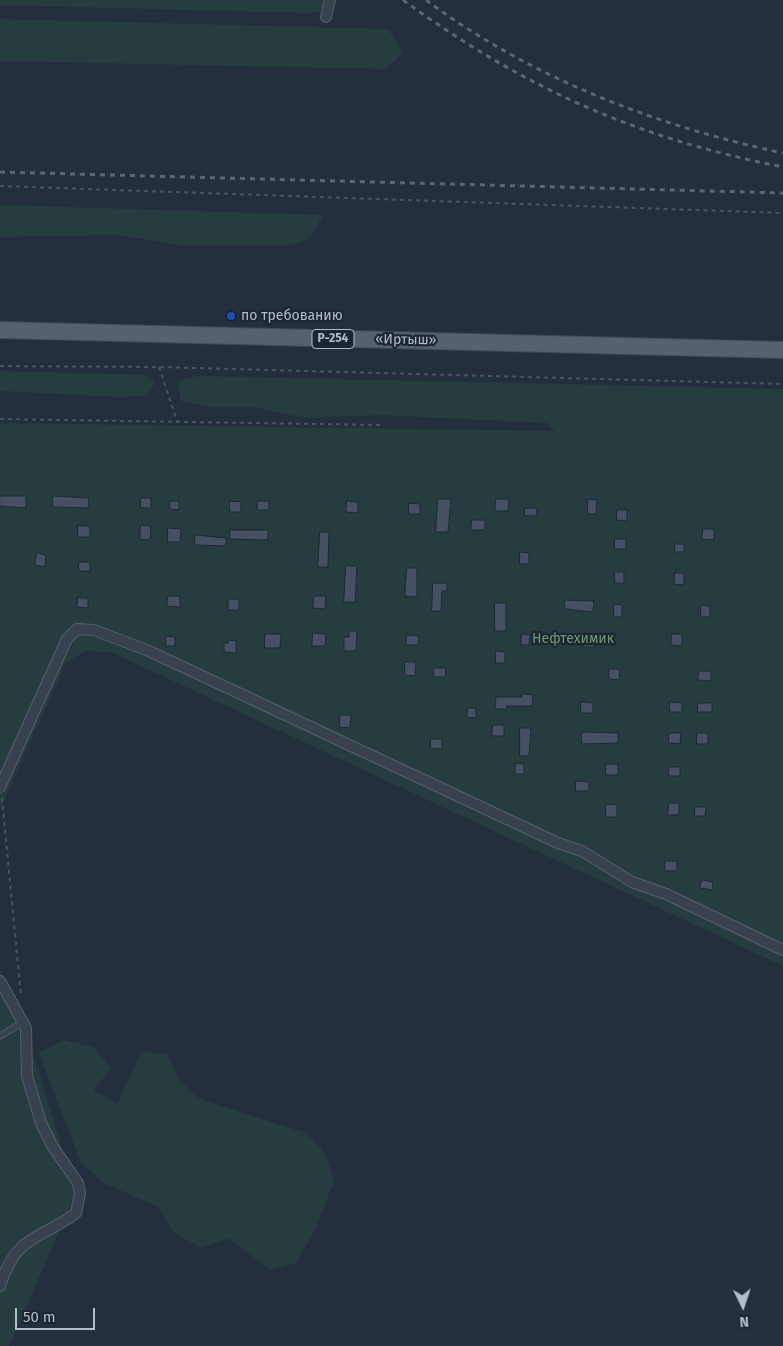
<!DOCTYPE html>
<meta charset="utf-8">
<style>
body{margin:0}
#map{position:relative;width:783px;height:1346px;overflow:hidden;background:#242f3e;font-family:"Fira Sans",sans-serif}
canvas{display:block}
.north{position:absolute;left:718px;top:1281px;width:50px;height:50px;-webkit-text-stroke:4px #1d2633;paint-order:stroke;rotate:176deg;font-size:14px;font-weight:700;line-height:20px;text-align:center;color:#b4bcc9}
.north::after{content:'';display:block;margin:auto;width:18px;height:22px;background:#b4bcc9;clip-path:polygon(50% 0,100% 100%,50% 72%,0 100%)}
.scale{position:absolute;left:15px;top:1308px;width:80px;height:22px;box-sizing:border-box;border:2px solid #b4bcc9;border-top:0;padding-left:6px;font-size:15px;line-height:18px;white-space:nowrap;color:#b4bcc9;-webkit-text-stroke:4px #1d2633;paint-order:stroke}
</style>
<div id="map">
<canvas width="783" height="1346"></canvas>
<div class="north">N</div>
<div class="scale">50 m</div>
</div>
<script>
const ctx = document.querySelector('canvas').getContext('2d');
ctx.lineJoin = 'round';
function fillPath(path, color) {
  ctx.fillStyle = color;
  ctx.fill(path, 'evenodd');
}
function strokePath(path, color, width, dash) {
  ctx.strokeStyle = color;
  ctx.lineWidth = width;
  ctx.lineCap = dash ? 'butt' : 'round';
  ctx.setLineDash(dash || []);
  ctx.stroke(path);
}
function label(font, color, halo, rows, align = 'center') {
  ctx.font = font + ' "Fira Sans",sans-serif';
  ctx.lineWidth = 4.5;
  ctx.setLineDash([]);
  ctx.textBaseline = 'middle';
  ctx.strokeStyle = halo;
  ctx.fillStyle = color;
  for (const [text, x, y, turn = 0] of rows) {
    ctx.save();
    ctx.translate(x, y);
    ctx.rotate((+turn || 0) * Math.PI / 180);
    ctx.textAlign = isNaN(turn) ? turn : align;
    if (halo) ctx.strokeText(text, 0, 0);
    ctx.fillText(text, 0, 0);
    ctx.restore();
  }
}
fillPath(new Path2D(`
 M0,0H322L324,6L319,12L306,13L0,5Z
 M0,19L388,29L403,52L386,69L0,61Z
 M0,205L323,215L310,238L292,245H180L119,235L0,237Z
 M0,371L146,375L155,383L146,396L120,397L0,391Z
 M197,376L783,389V966L111,652L85,651L66,663L0,809V423L555,431L547,423L382,415L304,418L253,407H209L181,401L178,381Z
 M0,968L18,1005L76,1193L9,1346H0Z
 M64,1040L93,1047L111,1068L94,1090L117,1104L141,1052L168,1054L179,1080L199,1099L306,1133L326,1154L334,1181L314,1232L296,1263L270,1270L228,1238L201,1248L174,1233L158,1207L104,1183L81,1163L39,1053Z`), '#263c3f');
const building = new Path2D(`
 M0,496H26V508L0,506Z
 M53,496L89,498L88,508L53,507Z
 M141,498H151V508H141Z
 M438,499H451L448,532H436Z
 M496,499H509L508,511H495Z
 M588,499L597,500L596,514H588Z
 M170,501H179V510L170,509Z
 M230,501L241,502V512H230Z
 M258,501H269V510H257Z
 M347,501L358,502V513L346,512Z
 M409,503L420,504V514H409Z
 M525,508H537L536,516H525Z
 M617,510H627V521L617,520Z
 M472,520H485V530H471Z
 M141,525L151,526L150,540L140,539Z
 M78,526H90V537H78Z
 M168,528L181,529L180,542H168Z
 M703,529H714V540L702,539Z
 M230,530H268V540L230,539Z
 M320,532H329L328,567H318Z
 M195,535L226,538V546L195,545Z
 M615,539H626V549H615Z
 M675,544H684V552H675Z
 M520,552L529,553V564H520Z
 M37,553L46,555L45,567L35,565Z
 M79,562H90V571H79Z
 M346,566H357L355,602H344Z
 M407,568H417V597L405,596Z
 M615,572H624V583H615Z
 M675,573H684V585L674,584Z
 M433,583H447V591H442L441,611H432Z
 M168,596H180V607L167,606Z
 M314,596H326L325,609L313,608Z
 M78,598H88V608L77,607Z
 M229,599H239V610H228Z
 M565,600L594,601L593,612L565,609Z
 M495,603H506V631H495Z
 M614,604L622,605V617H614Z
 M701,605L710,606V617H701Z
 M349,631H357L356,651H344V637H349Z
 M313,633L326,634L325,646H312Z
 M265,634H281L280,648H265Z
 M522,634L530,635L529,645H521Z
 M584,634L594,635V647H584Z
 M672,634H682V646L671,645Z
 M407,635L419,636L418,645H406Z
 M166,636L175,637V646H166Z
 M228,640L236,641V653L224,652V643H228Z
 M496,651L505,652V663H496Z
 M405,662H416L415,676L405,675Z
 M434,668H446L445,677H434Z
 M609,669H620L619,680L609,679Z
 M699,671H711V681L698,680Z
 M522,694L533,695L532,706H507L506,709H495L496,697H522Z
 M581,702L593,703V713H581Z
 M670,702L682,703V712H670Z
 M698,703H712V712H698Z
 M468,708H476V718L467,717Z
 M340,715H351L350,728L340,727Z
 M493,725H504V736H492Z
 M520,728H531L529,756H520Z
 M582,732L618,733V743L582,744Z
 M669,733H681L680,744L669,743Z
 M697,733H708V744H697Z
 M431,739H442V749L431,748Z
 M516,763L524,764V774H515Z
 M606,764H618V775H606Z
 M669,767H680V776H669Z
 M576,781L589,782V791H576Z
 M669,803H679V815H668Z
 M606,804L617,805V817H606Z
 M695,807H706L705,816H695Z
 M665,861H677V871H665Z
 M702,880L713,882L712,890L700,888Z`);
fillPath(building, '#455162');
strokePath(building, '#1f2835', 1);
const lane = new Path2D(`
 M0,1036L23,1022`);
const street = new Path2D(`
 M326,17L330,0
 M0,787L67,639L77,629L94,630L149,651L558,843L582,851L632,882L666,894L783,950
 M0,981L26,1028L27,1076L41,1123L53,1147L78,1183L80,1194L76,1213C39,1241 17,1233 0,1286`);
const primary = new Path2D(`
 M0,330L783,350`);
strokePath(lane, '#565f6c', 7);
strokePath(street, '#565f6c', 12);
strokePath(primary, '#414a57', 18);
strokePath(new Path2D(`
 M0,186L783,213
 M0,366L159,367L783,384
 M159,367L177,421
 M0,419L383,425
 M2,798L21,997`), '#44595c', 2, [4, 4]);
strokePath(lane, '#38414e', 5);
strokePath(street, '#38414e', 10);
strokePath(primary, '#56606e', 16);
strokePath(new Path2D(`
 M403,0C524,88 636,138 783,167
 M426,0C531,78 656,126 783,153
 M0,172L783,193`), '#5a6575', 3, [5, 5]);
for (const [x, y, r, color] of [
 [231,316,5,"#1a4fb4"]
]) {
  const dot = new Path2D();
  dot.arc(x, y, r, 0, 2 * Math.PI);
  ctx.fillStyle = color;
  ctx.fill(dot);
  strokePath(dot, '#1d2633', 2);
}
for (const [x, y, w] of [
 [333,339,42]
]) {
  const box = new Path2D();
  box.roundRect(x - w / 2, y - 9.5, w, 19, 4);
  ctx.fillStyle = '#1d2633';
  ctx.fill(box);
  strokePath(box, '#b4bcc9', 1);
}
label('bold 12px', '#b4bcc9', null, [
 ["Р-254",333,339]
]);
label('14px', '#b4bcc9', '#1d2633', [
 ["по требованию",241,316]
], 'left');
label('14px', '#b4bcc9', '#1d2633', [
 ["«Иртыш»",406,340,1]
]);
label('14px', '#6b9a76', '#1d2633', [
 ["Нефтехимик",573,639]
]);
</script>
